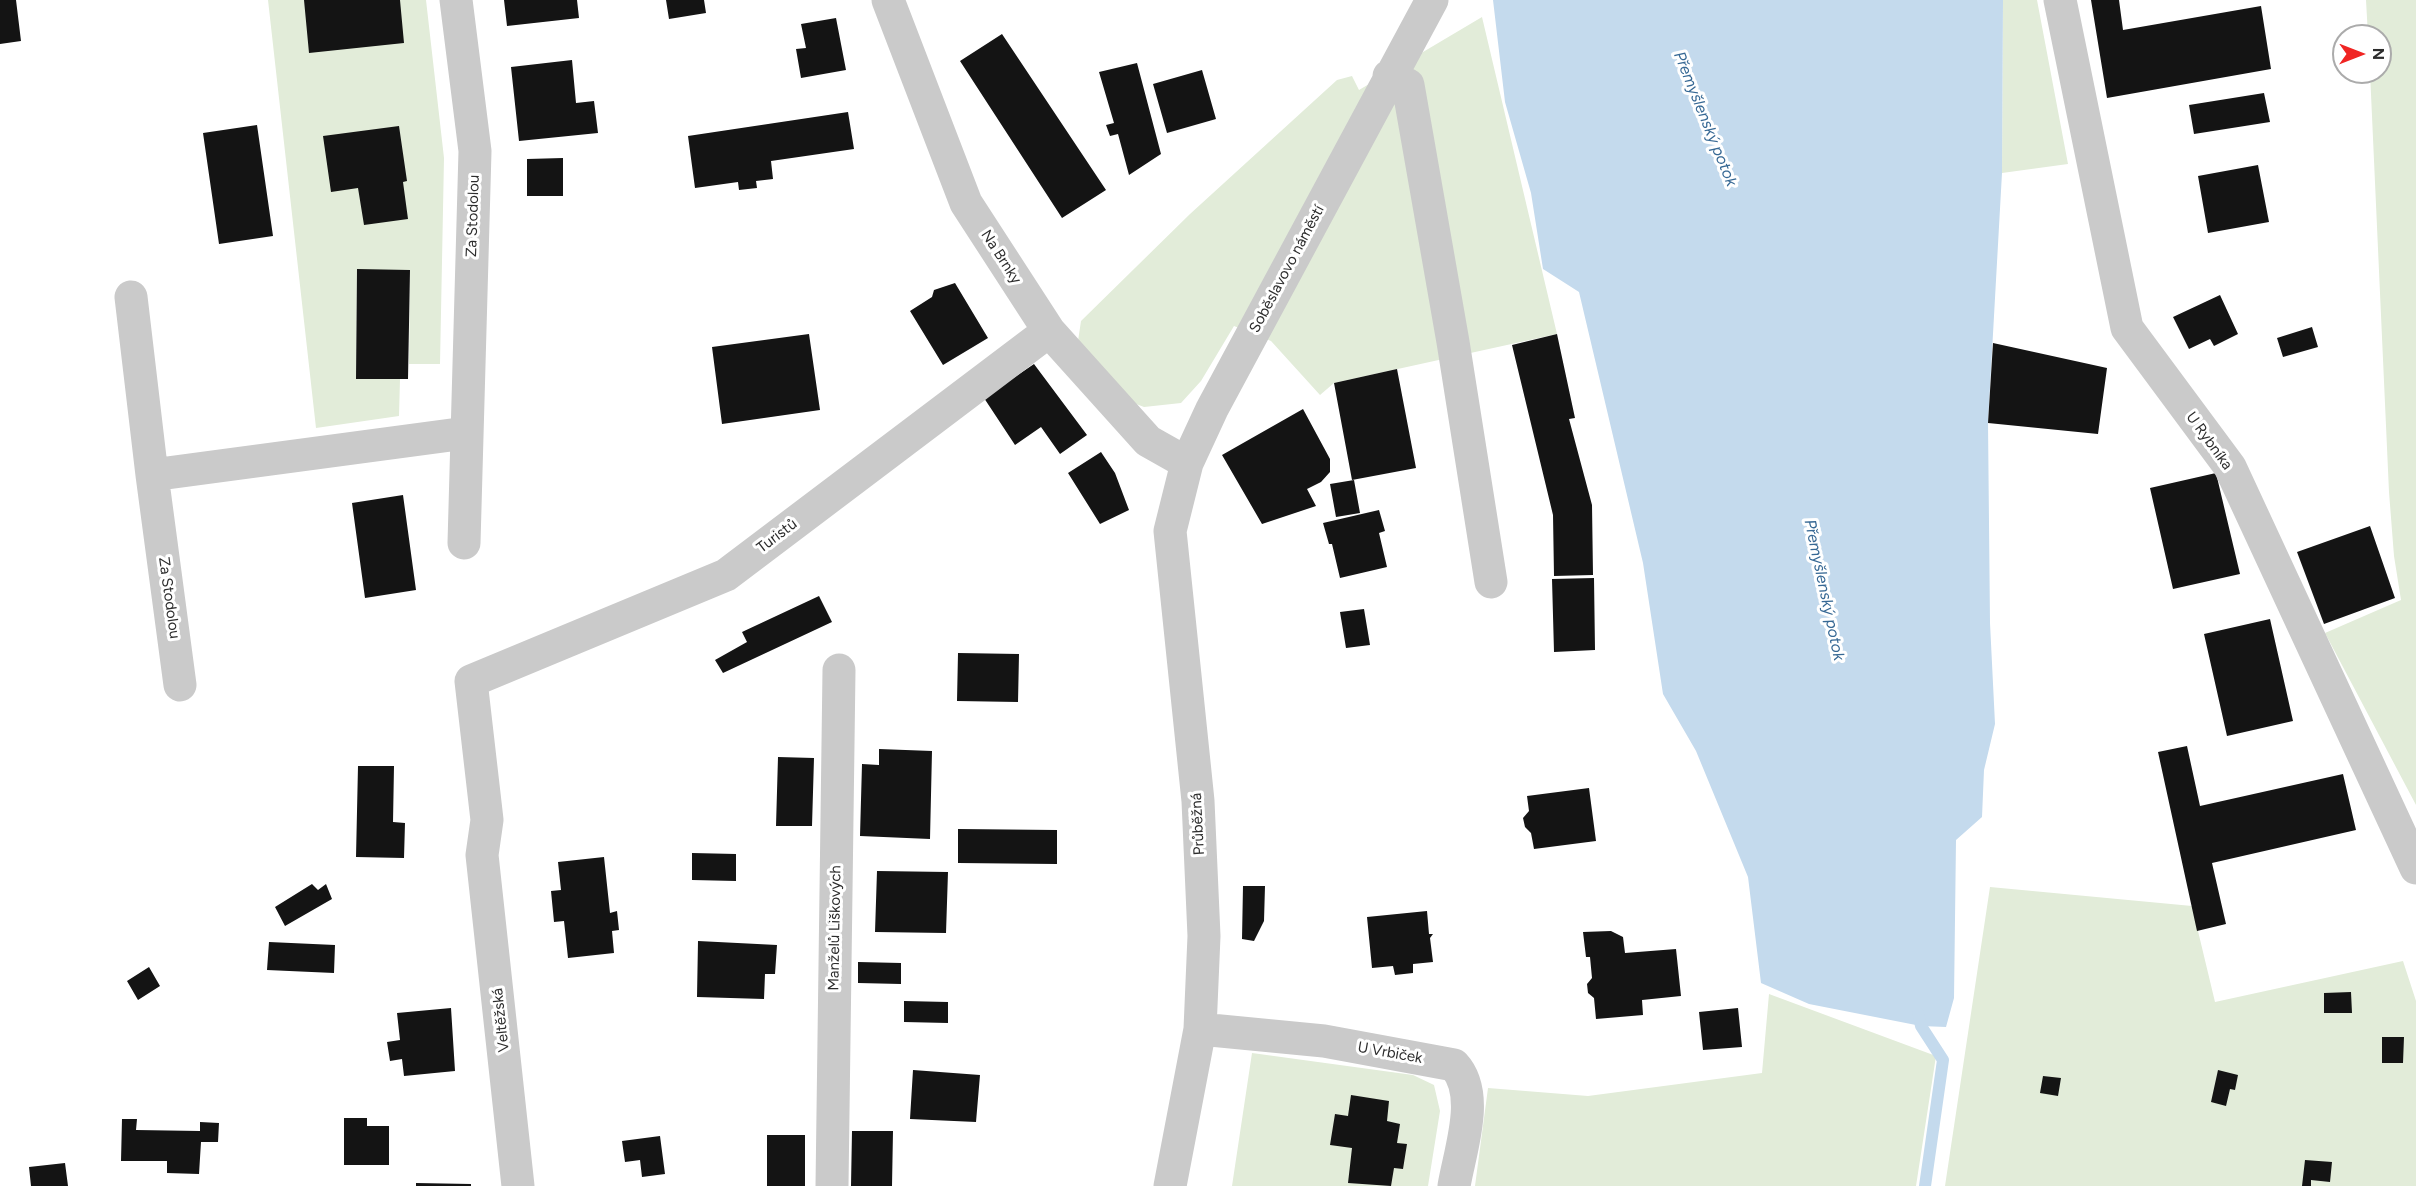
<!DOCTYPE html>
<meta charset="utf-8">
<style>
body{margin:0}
#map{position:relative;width:2416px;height:1186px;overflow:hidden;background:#fff;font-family:Figtree,sans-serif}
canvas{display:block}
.north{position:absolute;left:2332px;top:24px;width:60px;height:60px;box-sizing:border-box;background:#fff;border:2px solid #ababab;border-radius:50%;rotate:90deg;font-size:16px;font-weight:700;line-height:24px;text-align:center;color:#2d2d2d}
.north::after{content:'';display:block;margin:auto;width:21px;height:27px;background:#f02523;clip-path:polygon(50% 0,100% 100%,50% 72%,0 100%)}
</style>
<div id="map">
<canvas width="2416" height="1186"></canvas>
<div class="north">N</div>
</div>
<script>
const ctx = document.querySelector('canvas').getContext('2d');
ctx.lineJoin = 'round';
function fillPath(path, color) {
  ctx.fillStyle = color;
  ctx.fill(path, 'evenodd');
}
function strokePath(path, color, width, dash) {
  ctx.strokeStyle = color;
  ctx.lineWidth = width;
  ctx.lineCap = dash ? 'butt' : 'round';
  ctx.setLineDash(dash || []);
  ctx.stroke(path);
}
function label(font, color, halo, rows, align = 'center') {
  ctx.font = font + ' Figtree,sans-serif';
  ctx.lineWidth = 6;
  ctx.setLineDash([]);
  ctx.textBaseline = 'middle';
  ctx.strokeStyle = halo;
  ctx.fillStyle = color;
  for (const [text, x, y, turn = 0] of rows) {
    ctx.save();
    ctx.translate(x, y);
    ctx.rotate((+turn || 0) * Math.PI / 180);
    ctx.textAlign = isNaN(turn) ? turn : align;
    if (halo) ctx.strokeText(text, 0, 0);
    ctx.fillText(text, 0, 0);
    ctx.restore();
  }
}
fillPath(new Path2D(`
 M268,0H426L444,158L440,364H409L410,270H357L356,378L400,379L399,416L316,428Z
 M2003,0H2037L2068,164L2002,173Z
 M2366,0H2416V805L2325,633L2401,600L2394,556L2389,492L2370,72H2380V36H2368Z
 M1482,17L1557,334L1334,383L1320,395L1271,341L1234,326L1201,381L1181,403L1144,407L1131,402L1078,341L1081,321L1190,214L1337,80L1352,76L1359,90Z
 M1990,887L2192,906L2215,1002L2403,961L2416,1001V1186H1945Z
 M1769,994L1936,1056L1916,1186H1475L1488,1088L1588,1096L1762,1073Z
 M1252,1053L1413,1075L1434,1085L1440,1111L1428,1186H1232Z`), '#e2ecd9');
fillPath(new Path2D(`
 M1493,0H2003L2002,173L1988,423L1990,623L1995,724L1984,770L1982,817L1956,840L1954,998L1946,1027L1921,1026L1809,1004L1761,983L1748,877L1696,751L1663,694L1643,563L1579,292L1543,269L1531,193L1505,102Z`), '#c4daed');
strokePath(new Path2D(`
 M1918,1013L1921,1026L1943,1060L1925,1186`), '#c4daed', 12);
fillPath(new Path2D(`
 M0,0H16L21,41L0,44Z
 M304,0H400L404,43L309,53Z
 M504,0H577L579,18L507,26Z
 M666,0H704L706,13L669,19Z
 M2091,0H2119L2123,30L2261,6L2271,69L2107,98Z
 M836,18L846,70L801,78L796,49L806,48L801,24Z
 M1002,34L1106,190L1062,218L960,61Z
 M572,60L576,103L594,101L598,133L519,141L511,67Z
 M1137,63L1161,154L1129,175L1118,134L1110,136L1106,125L1114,123L1099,72Z
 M1202,70L1216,119L1167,133L1153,84Z
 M2264,93L2270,122L2194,134L2189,105Z
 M848,112L854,149L771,161L773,179L756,181L757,188L739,190L738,182L695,188L688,136Z
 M257,125L273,236L219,244L203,133Z
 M399,126L407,181L403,182L408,219L364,225L358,188L331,192L323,136Z
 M563,158V196H527V159Z
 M2258,165L2269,222L2208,233L2198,176Z
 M357,269L410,270L408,379H356Z
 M955,283L988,338L943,365L910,311L932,297L934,290Z
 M2220,295L2238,334L2214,346L2210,339L2189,349L2173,317Z
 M2312,327L2318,347L2283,357L2277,338Z
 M809,334L820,410L722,424L712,347Z
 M1557,334L1575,418L1569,419L1592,505L1593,575L1554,576L1553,515L1512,345Z
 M1993,343L2107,368L2098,434L1988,423Z
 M1034,364L1087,435L1060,454L1041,427L1015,445L984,398Z
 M1397,369L1416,468L1352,480L1334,383Z
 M1303,409L1330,459V472L1321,482L1307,489L1316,506L1262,524L1222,455Z
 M1101,452L1115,473L1129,510L1100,524L1068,473Z
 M2216,473L2240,574L2173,589L2150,488Z
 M1354,480L1360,513L1336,517L1330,484Z
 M403,495L416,590L365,598L352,503Z
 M1379,510L1385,531L1379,533L1387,567L1340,578L1332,544H1329L1323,523Z
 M2370,526L2395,598L2324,624L2297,552Z
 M1594,578L1595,650L1554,652L1552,579Z
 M819,596L832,622L723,673L715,660L747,642L742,632Z
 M1364,609L1370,645L1346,648L1340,612Z
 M2270,619L2293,721L2227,736L2204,634Z
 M958,653L1019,654L1018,702L957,701Z
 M2187,746L2200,806L2343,774L2356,830L2212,863L2226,924L2197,931L2158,752Z
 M879,749L932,751L930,839L860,836L862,764L879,765Z
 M778,757L814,758L812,826H776Z
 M358,766H394L393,822L405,823L404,858L356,857Z
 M1589,788L1596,841L1534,849L1531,833L1525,827L1523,818L1529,811L1527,796Z
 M958,829L1057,830V864L958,863Z
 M692,853L736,854V881L692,880Z
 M604,857L610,913L617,911L619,930L612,931L614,953L568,958L564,921L554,922L551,891L561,890L558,862Z
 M877,871L948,872L946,933L875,932Z
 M312,884L318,890L326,884L332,899L285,926L275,907Z
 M1243,886H1265L1264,921L1254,941L1242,939Z
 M1427,911L1429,934H1433L1430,938L1433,962L1413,964V973L1395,975L1393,966L1372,968L1367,917Z
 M1611,931L1623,937L1625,953L1676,949L1681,996L1642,1000L1643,1015L1596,1019L1594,998L1588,993L1587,984L1592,978L1590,957H1586L1583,932Z
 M698,941L777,945L775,974H765L764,999L697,997Z
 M269,942L335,945L334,973L267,970Z
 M858,962L901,963V984L858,983Z
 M149,967L160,986L138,1000L127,981Z
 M2351,992L2352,1013H2324V993Z
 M904,1001L948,1002V1023L904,1022Z
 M451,1008L455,1071L404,1076L402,1059L390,1061L387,1042L400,1040L397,1013Z
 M1738,1008L1742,1047L1703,1050L1699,1012Z
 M2382,1037H2404L2403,1063H2382Z
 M913,1070L980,1075L976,1122L910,1119Z
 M2218,1070L2238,1075L2235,1090L2230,1089L2226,1106L2211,1102Z
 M2043,1076L2061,1078L2058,1096L2040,1093Z
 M1351,1095L1389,1101L1387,1121L1400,1124L1397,1143L1407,1144L1403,1169L1394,1168L1391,1186L1348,1183L1352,1148L1330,1145L1335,1114L1348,1116Z
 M344,1118H367V1126H389V1165H344Z
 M122,1119H137L136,1130L200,1131V1122L219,1123L218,1142H201L199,1174L167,1173V1161H121Z
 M852,1131H893L892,1186H851Z
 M767,1135H805V1186H767Z
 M660,1136L665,1174L642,1177L640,1160L625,1162L622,1141Z
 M2305,1160L2332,1162L2330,1182L2311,1180V1186H2302Z
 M65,1163L68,1186H31L29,1167Z
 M416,1183L471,1184V1186H416Z`), '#141414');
strokePath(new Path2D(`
 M456,0L475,151L464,543
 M888,0L966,203L1049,331L1148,441L1187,463
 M2060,0L2127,328L2230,467L2416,868
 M1389,76L1408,85L1453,342L1491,582
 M131,297L152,475L466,433
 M152,475L180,685
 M1200,1029L1324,1041L1454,1065C1481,1094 1460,1150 1454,1186
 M518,1186L482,855L487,820L471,681L726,575L1049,331
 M832,1186L839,670
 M1170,1186L1200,1029L1204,936L1198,801L1170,531L1187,463L1212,409L1432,0`), '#cacaca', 33);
label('15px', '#2d2d2d', '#fff', [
 ["Za Stodolou",473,216,-88],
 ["Na Brnky",1001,257,57],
 ["Soběslavovo náměstí",1287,269,-62],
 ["U Rybníka",2209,441,54],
 ["Turistů",777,536,-37],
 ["Za Stodolou",169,598,82],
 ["Průběžná",1198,824,-93],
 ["Manželů Liškových",835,928,-89],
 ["Veltěžská",501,1020,-96],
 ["U Vrbiček",1390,1053,10]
]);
label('italic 16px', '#366894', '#fff', [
 ["Přemyšlenský potok",1705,119,68],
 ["Přemyšlenský potok",1824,590,78]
]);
</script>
